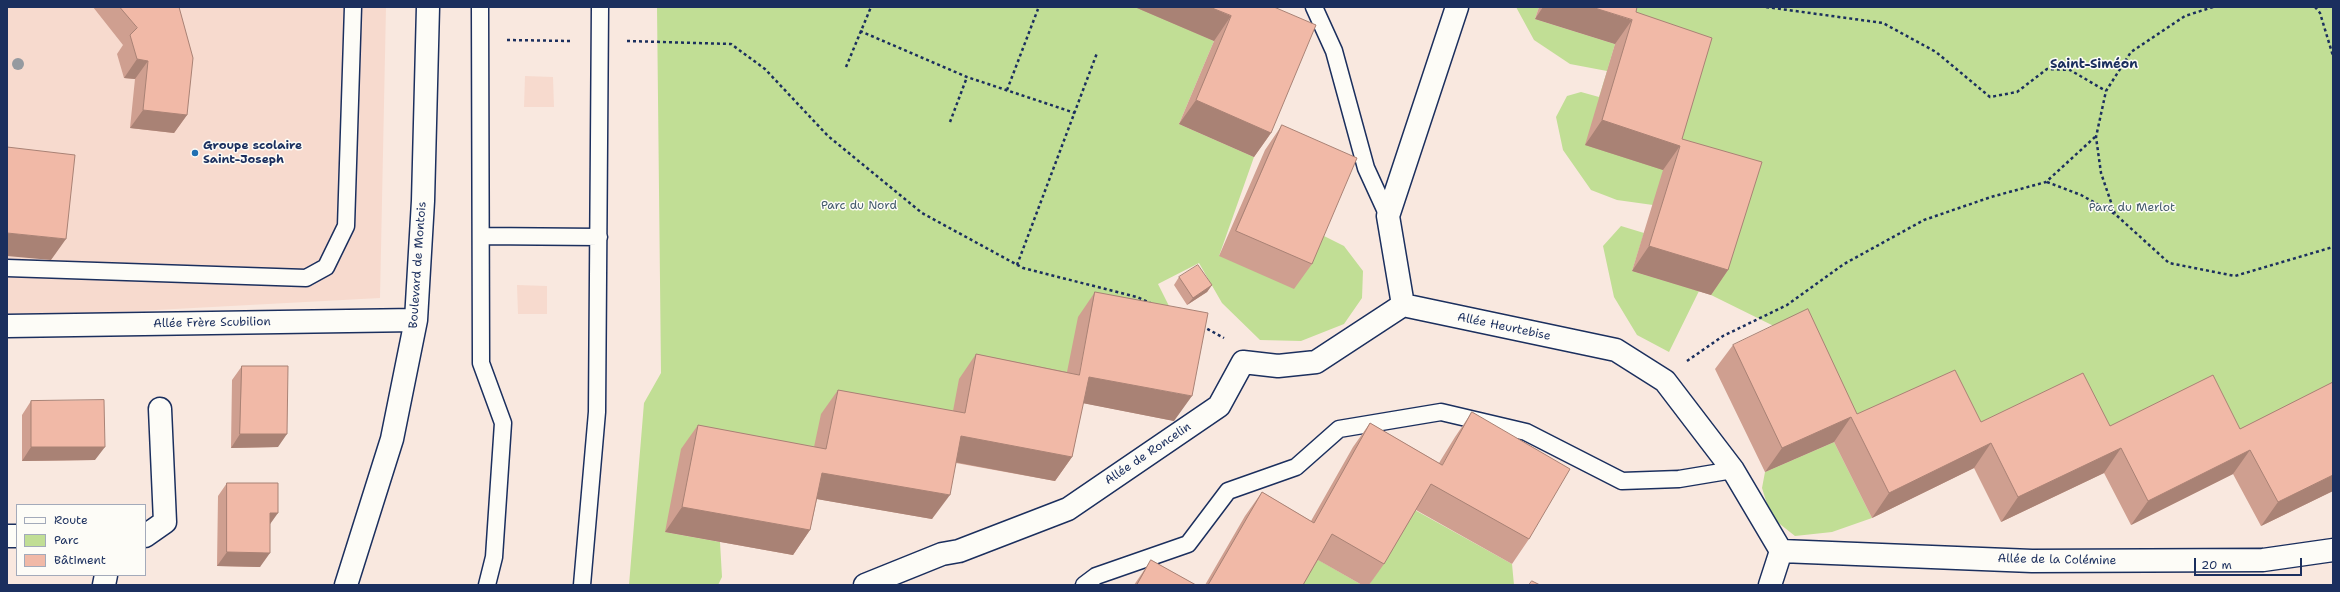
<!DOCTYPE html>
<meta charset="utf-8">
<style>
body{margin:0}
#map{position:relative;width:2340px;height:592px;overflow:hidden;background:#f9e8df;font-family:"Shantell Sans",sans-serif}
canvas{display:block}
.frame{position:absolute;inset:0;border:8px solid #1b2f5e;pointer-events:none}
.legend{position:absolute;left:16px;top:504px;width:130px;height:72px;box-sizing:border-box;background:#fdfcf7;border:1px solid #a3aaba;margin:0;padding:5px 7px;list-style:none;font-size:12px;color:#1b2f5e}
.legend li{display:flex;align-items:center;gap:8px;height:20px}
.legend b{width:20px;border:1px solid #a3aaba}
.scale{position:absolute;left:2194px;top:558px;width:108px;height:18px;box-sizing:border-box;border:2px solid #1b2f5e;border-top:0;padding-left:5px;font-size:12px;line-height:14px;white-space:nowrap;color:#1b2f5e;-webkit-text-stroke:3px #fdfcf7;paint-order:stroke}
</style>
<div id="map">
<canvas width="2340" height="592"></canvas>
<div class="frame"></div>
<ul class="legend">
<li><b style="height:5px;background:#fdfcf7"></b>Route</li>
<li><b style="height:11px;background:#c1de95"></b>Parc</li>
<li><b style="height:11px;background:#f1b9a7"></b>Bâtiment</li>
</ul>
<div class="scale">20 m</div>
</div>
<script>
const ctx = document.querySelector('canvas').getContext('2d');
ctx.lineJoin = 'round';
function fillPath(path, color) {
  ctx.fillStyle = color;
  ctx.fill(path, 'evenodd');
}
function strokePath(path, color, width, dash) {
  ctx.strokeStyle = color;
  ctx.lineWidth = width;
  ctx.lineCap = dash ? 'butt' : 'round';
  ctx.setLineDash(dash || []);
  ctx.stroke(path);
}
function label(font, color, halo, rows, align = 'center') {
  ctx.font = font + ' "Shantell Sans",sans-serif';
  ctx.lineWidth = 3;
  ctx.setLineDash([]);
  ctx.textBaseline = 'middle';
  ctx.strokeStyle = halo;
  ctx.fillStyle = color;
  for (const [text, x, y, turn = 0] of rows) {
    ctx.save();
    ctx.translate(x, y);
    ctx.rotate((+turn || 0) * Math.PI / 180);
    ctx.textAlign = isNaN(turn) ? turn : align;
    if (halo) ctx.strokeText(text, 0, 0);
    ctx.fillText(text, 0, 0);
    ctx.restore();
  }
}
fillPath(new Path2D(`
 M7,7H386L380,298L7,318Z
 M525,76L553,77L554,107H524Z
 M517,285L547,286V314H518Z`), '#f7dace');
fillPath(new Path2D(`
 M657,7H1138L1214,41L1179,124L1254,157L1219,256L1318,233L1344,246L1363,271L1362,298L1344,324L1301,341L1260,340L1222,303L1199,263L1158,284L1174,316L1062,399L947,438L809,474L665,532L720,542L722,577L718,585H629L644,403L661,373Z
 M1516,7H1539L1535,19L1615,44L1607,71L1570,64L1534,40Z
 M1627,7H2333V398L2223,453L1964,447L1840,439L1790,334L1711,295L1653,205L1617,200L1591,190L1563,150L1556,117L1567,96L1581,92L1599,97Z
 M1621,226L1644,233L1632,271L1699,291L1669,352L1637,335L1614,297L1603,246Z
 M1834,442L1872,518L1832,532L1795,536L1771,517L1762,488L1765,472Z
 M1413,509L1512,564L1514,585H1369Z
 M1315,558L1362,585H1300Z`), '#c1de95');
const lane = new Path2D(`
 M480,7L481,363L503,423L494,557L487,585
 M1314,7L1334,51L1366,168L1388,216
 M481,236L599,237
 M7,268L306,278L326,267L346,226L353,7
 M582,585L597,412L600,7
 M1084,585L1096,576L1188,544L1228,491L1296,467L1339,429L1441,412L1526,432L1622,481L1679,479L1733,470`);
const street = new Path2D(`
 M1403,305L1616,350L1665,381L1733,470L1781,551L1770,585
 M1403,305L1388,216L1457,7
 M7,326L416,320
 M7,536H17
 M145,536L165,522L160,409
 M1781,551L2032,561L2263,560L2333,550
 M104,585L106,575
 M346,585L392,439L416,320L423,201L428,7
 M865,585L942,554L959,551L1068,509L1219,406L1243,362L1278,366L1316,362L1403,305`);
strokePath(lane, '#1b2f5e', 19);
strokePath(street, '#1b2f5e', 25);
strokePath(new Path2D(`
 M1766,7L1883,23L1936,52L1990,97L2017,92L2047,69L2070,70L2106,91
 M2213,7L2185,16L2131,52L2106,91L2096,137L2101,173L2115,214L2169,263L2235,276L2333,247
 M2315,7L2320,13L2333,56
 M860,31L967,77L1075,113
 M507,40L572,41
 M627,41L731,44L765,69L828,136L922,213L1023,268L1137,297L1150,303
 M846,67L871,7
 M1007,90L1038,9
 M950,122L967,77
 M2047,182L2081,195L2115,214
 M1017,265L1097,53
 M1202,326L1224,338
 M1687,361L1723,336L1787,305L1844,264L1924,220L1991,197L2046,182L2095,137`), '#1b2f5e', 2.5, [3, 3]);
strokePath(lane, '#fdfcf7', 16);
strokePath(street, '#fdfcf7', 22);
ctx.fillStyle = '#959aa0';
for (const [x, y] of [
 [18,64]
]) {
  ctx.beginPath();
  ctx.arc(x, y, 6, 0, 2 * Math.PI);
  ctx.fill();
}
fillPath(new Path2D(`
 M93,7H179L187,115L174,133L130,128L135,79L124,78L117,54L123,45Z
 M1138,7H1274L1271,133L1254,157L1179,124L1214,41L1137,8Z
 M1539,7H1637L1636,12L1682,139L1728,270L1711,295L1632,271L1663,170L1585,145L1615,44L1535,19Z
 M1282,125L1312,264L1294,289L1219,256L1265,150Z
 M1179,277L1212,285L1207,292L1187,305L1174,285Z
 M1095,292L1174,421L1083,403L1072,457L1055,481L956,463L932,519L817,499L810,530L793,555L665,532L681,449L698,425L814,447L821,414L838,390L953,411L959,379L976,354L1067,372L1078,317Z
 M1733,345L1857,414L1981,422L2240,429L2333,382V491L2261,526L2233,474L2131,525L2104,473L2001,522L1974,468L1872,518L1834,442L1765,472L1715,369Z
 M242,366L278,447L231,448L232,380Z
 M31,401L95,460L22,461V415Z
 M1472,412L1529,539L1512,564L1416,510L1384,564L1369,585H1362L1318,560L1303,585H1205L1245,516L1262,492L1311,521L1353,447L1370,423L1439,463L1455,437Z
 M227,483L270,524L260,567L217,566L218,496Z
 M1151,560L1196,585H1134Z`), '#cf9f90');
fillPath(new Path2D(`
 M1138,7H1210L1231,16L1214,41L1137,8Z
 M1543,7H1592L1632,20L1615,44L1535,19Z
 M137,59L148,61L135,79L124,78Z
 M1196,100L1271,133L1254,157L1179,124Z
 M143,110L187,115L174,133L130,128Z
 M1602,120L1680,146L1663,170L1585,145Z
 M7,233L66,239L51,260L7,256Z
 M1649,246L1728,270L1711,295L1632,271Z
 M1212,285L1207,292L1187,305L1193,298Z
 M1089,377L1192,396L1174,421L1072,401Z
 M1851,417L1834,442L1765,472L1782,448Z
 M240,434H287L278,447L231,448Z
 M961,436L1072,457L1055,481L944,460Z
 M1991,443L1974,468L1872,518L1889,493Z
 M31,447H105L95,460L22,461Z
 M2121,448L2104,473L2001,522L2018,497Z
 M2250,450L2233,474L2131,525L2148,501Z
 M822,473L950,495L932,519L805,497Z
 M2333,475V491L2261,526L2278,502Z
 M682,507L810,530L793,555L665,532Z
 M270,513H278L268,527Z
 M227,552L270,553L260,567L217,566Z`), '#a98275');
const building = new Path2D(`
 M120,7H179L193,58L187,115L143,110L148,61L137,59L130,35L137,28Z
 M1210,7H1274L1316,25L1271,133L1196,100L1231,16Z
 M1592,7H1637L1636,12L1712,38L1682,139L1762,162L1728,270L1649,246L1680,146L1602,120L1632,20Z
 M1282,125L1357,158L1312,264L1236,231Z
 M7,147L75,155L66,239L7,233Z
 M1198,265L1212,285L1193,298L1179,277Z
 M1095,292L1208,313L1192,396L1089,377L1072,457L961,436L950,495L822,473L810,530L682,507L698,425L826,449L838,390L965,413L976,354L1079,375Z
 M1808,309L1857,414L1955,370L1981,422L2083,373L2110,426L2213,375L2240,429L2333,382V475L2278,502L2250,450L2148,501L2121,448L2018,497L1991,443L1889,493L1851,417L1782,448L1733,345Z
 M242,366H288L287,434H240Z
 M104,400L105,447H31V401Z
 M1472,412L1570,469L1529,539L1431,484L1384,564L1332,534L1303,585H1208L1262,492L1314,523L1370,423L1442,465Z
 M227,483H278V513H270V553L227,552Z
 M1151,560L1196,585H1137Z
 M1532,581L1540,585H1529Z`);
fillPath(building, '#f1b9a7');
strokePath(building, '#a98275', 1);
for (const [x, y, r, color] of [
 [195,153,4,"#1f6fb2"]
]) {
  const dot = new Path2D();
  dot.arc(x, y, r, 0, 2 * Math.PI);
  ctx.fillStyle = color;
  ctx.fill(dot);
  strokePath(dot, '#fdfcf7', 1.5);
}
label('bold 12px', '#1b2f5e', '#fdfcf7', [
 ["Groupe scolaire",203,146],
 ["Saint-Joseph",203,160]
], 'left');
label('12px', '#445b6c', '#fdfcf7', [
 ["Parc du Nord",859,206],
 ["Parc du Merlot",2132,208]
]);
label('12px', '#1b2f5e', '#fdfcf7', [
 ["Boulevard de Montois",418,265,-86],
 ["Allée Frère Scubilion",212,323,-1],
 ["Allée Heurtebise",1504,327,12],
 ["Allée de Roncelin",1148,454,-34],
 ["Allée de la Colémine",2057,560,1]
]);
label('bold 13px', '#1b2f5e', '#fdfcf7', [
 ["Saint-Siméon",2094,65]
]);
</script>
